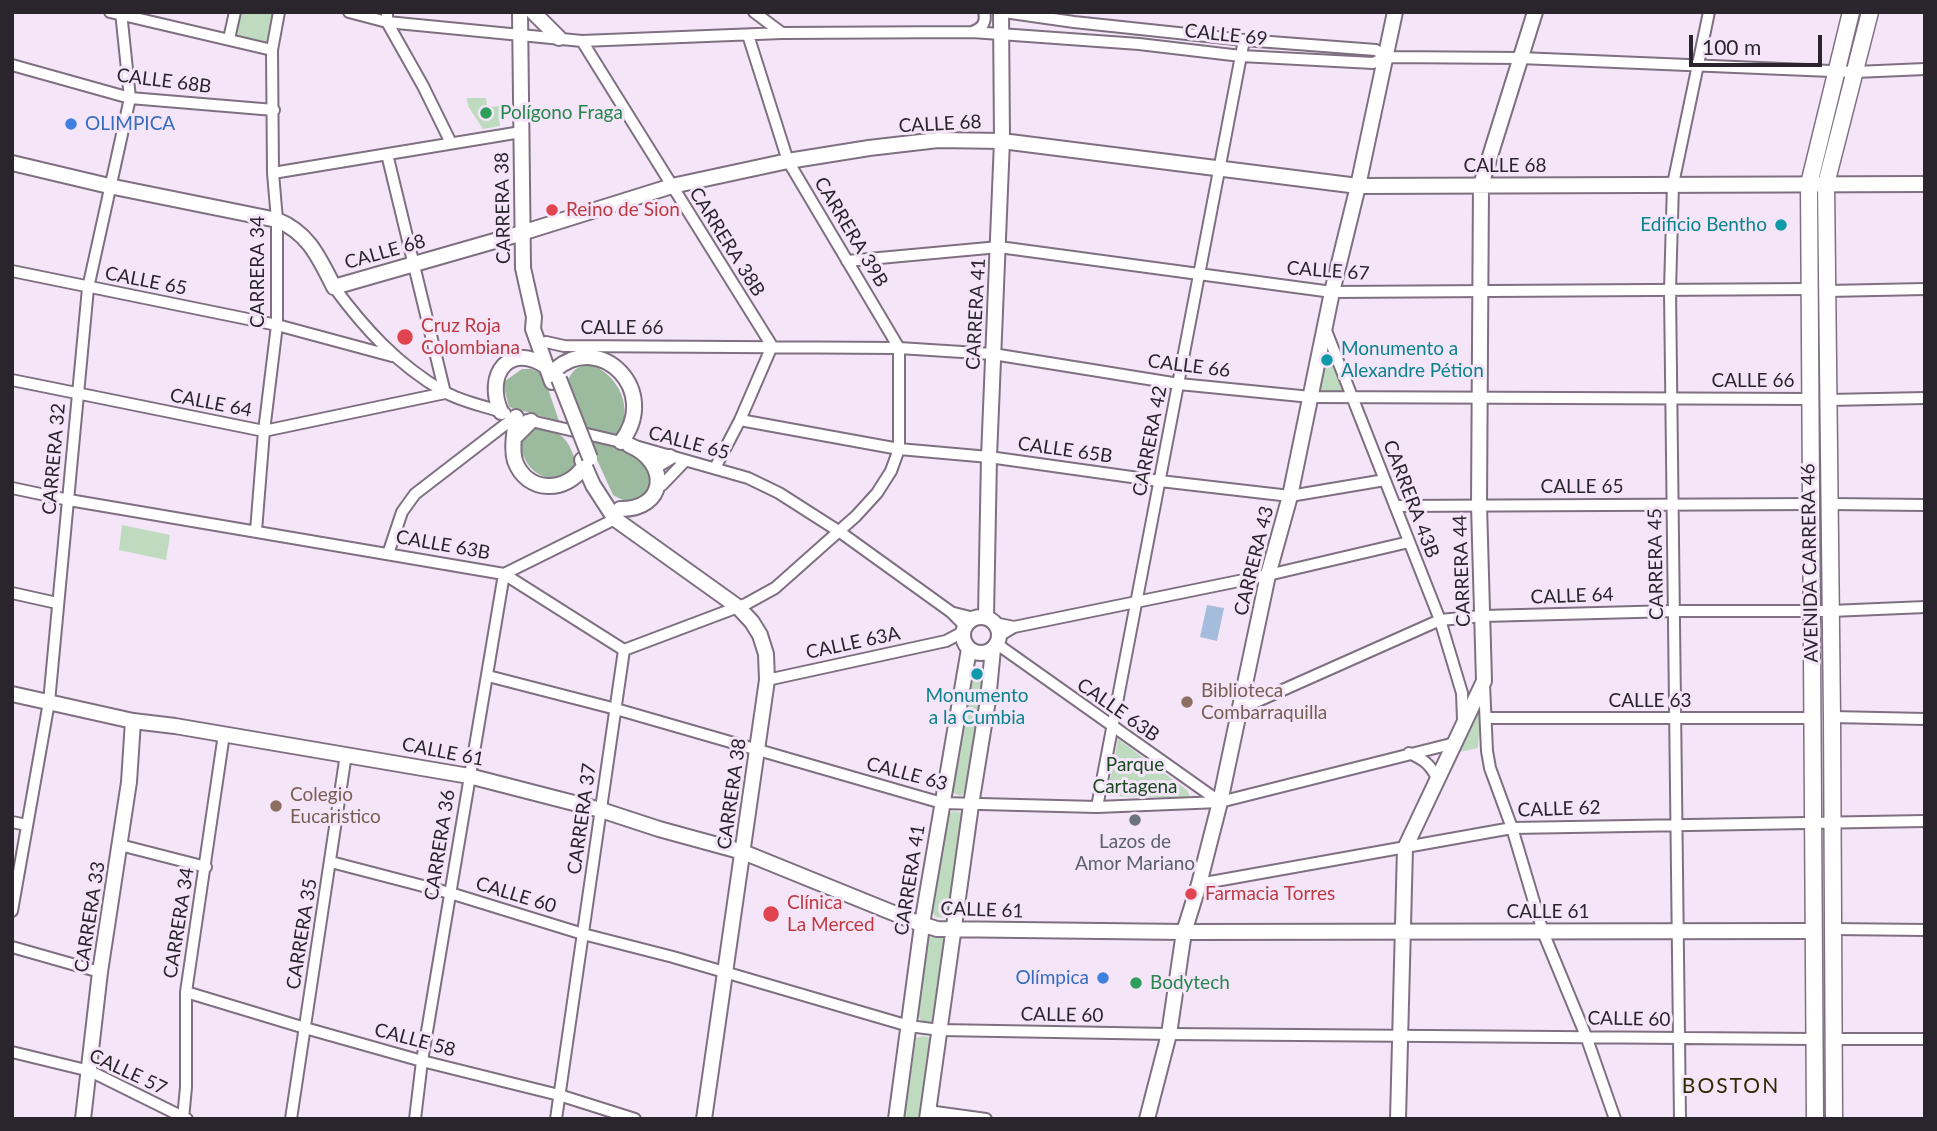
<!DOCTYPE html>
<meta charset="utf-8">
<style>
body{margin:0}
#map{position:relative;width:1937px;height:1131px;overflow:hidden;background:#f5e5f8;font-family:Lato,sans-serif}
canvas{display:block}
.frame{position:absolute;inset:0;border:14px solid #2a252c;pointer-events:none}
.scale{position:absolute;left:1689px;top:35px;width:133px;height:32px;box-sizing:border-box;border:4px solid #2a252c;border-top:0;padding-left:9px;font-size:21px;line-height:24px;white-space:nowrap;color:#2a252c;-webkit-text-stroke:5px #f5e5f8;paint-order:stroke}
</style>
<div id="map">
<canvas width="1937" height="1131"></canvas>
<div class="frame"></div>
<div class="scale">100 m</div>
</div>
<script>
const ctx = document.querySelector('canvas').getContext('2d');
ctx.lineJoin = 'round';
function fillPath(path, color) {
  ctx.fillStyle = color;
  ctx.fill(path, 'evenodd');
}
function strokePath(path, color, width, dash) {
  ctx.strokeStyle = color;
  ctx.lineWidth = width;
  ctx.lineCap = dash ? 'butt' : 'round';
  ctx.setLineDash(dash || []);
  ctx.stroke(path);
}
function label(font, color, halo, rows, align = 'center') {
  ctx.font = font + ' Lato,sans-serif';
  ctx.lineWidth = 6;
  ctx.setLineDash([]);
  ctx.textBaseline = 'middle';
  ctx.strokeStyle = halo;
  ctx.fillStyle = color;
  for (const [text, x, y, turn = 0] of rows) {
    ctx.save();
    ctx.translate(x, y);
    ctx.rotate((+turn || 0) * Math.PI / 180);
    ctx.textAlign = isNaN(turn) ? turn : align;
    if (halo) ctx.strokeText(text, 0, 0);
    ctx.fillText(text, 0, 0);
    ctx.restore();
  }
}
fillPath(new Path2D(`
 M238,12H274L267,46L233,37Z
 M467,98H486L487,107L499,106L500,126L483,129L468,106Z
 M1325,353L1331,354L1345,394L1317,393Z
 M122,525L170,535L166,560L119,550Z
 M974,668L982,669L985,680L965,791L961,796L951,792L970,671Z
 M1481,702L1478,748L1455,753Z
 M1118,739L1187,790L1190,796L1187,798L1107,796Z
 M953,811L963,813L966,819L952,910L946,918L936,917L931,911L946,817Z
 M936,936L944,938L946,942L935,1019L929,1024L922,1022L918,1016L928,937Z
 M922,1036L928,1037L932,1041L921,1119H904L916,1038Z`), '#bedbc0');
fillPath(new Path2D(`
 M590,364C619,375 635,409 617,435L584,427L568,380C573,369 578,366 590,364Z
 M522,369H531L543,374L559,421L509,407L504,387L505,381Z
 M536,426C564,433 568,438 577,465L574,474C568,475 562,478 556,478C533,480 517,455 521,434Z
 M588,440L630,451L641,457L653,477C648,498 633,508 613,495Z`), '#9cbb9e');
fillPath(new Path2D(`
 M1207,605L1224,608L1217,641L1200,637Z`), '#a5bcdd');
const street = new Path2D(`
 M110,12L272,50
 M349,12L387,22L582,41L782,33L972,32L1139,44L1241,56L1373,63L1386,57L1520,58L1855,72L1925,69
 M387,12V22L423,86L451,143
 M754,12L782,33
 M1004,12L1074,22L1244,40L1376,50L1386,57
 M972,32C982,29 987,22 984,12
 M229,39L235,12
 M582,41L772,346L740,420L715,468
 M12,65L130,98L274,110
 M273,173L521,132
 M847,261L999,247L1332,292L1810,289
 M12,271L277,325L392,356
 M334,287C364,328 398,365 443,391C461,402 485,406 505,413
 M1827,291L1925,289
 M1325,328L1440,620L1462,693L1463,720
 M546,342L564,346L899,348L993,354L1179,384L1311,397L1811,399
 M12,380L264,431L445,393L387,154
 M1829,400L1925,398
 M527,420L621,442L748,478L779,493L840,532L951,612L965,626
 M740,420L899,449L989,457L1160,481L1290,496L1385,480
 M662,485L685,461
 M12,488L69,500L504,574L624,650L746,604L775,588L856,516L877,493L891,471L899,449V348L788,161L748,35
 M1830,504L1925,505
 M1395,506L1812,504
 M256,531L264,431L277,325V220L273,173L272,50L279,12
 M388,554L402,512L415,494L515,417
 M12,593L57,603
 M954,613L974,618
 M994,623L1014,627
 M999,636L1014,627L1268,575L1409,542
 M997,644L1220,802
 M488,676L616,709L942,803L1097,807L1220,802L1455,743
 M767,680L946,641L963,632
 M1484,684L1487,751L1490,768L1512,828L1543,932L1586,1036L1615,1119
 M1240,709L1440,620L1483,616L1674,611H1831L1925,607
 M1832,717L1925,719
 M1486,718H1813
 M1409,753C1423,759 1430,764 1437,778
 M1097,807L1244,40
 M12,822L27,825
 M120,845L206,867
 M331,862L450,893L583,934L673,957L909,1026L940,1030L1169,1034L1814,1039
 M1199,884L1512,828L1925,821
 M12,911L49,702L88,288L130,98L121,12
 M1833,929L1925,930
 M12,947L100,972
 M186,992L305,1028L422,1061L559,1095L635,1119
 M1833,1039H1925
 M12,1052L90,1071L187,1119
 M928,1111L986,1119
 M183,1119L186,1087V992L224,734
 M291,1119L346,754
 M415,1119L422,1061L504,574L615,519
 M556,1119L624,650
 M1680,1119L1670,290L1673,184L1709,12`);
const secondary = new Path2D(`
 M520,12L523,268L534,317L533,329L552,382
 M533,12L559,38
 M12,163L109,186L277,220C309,233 319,258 334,287L512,236L672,186L788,161L869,148L938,140L1002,141L1358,186L1925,184
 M556,369C601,331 661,391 621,442
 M501,412C484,374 510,341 547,367
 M516,417C515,431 511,448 515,461C527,494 567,493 584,466
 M516,436L531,421
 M582,460L593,485L615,519L738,607L752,622L760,635L766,654L767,680L704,1119
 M655,466L670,457
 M620,509C666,510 671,463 629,445
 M963 635a18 18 0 1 1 36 0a18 18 0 1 1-36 0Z
 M986,617L989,457L1002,141L1001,12
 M12,694L133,721L175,726L469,776L601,810L659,829L743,852L918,923L937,929L1184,932L1814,931
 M83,1119L100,972L129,782L133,721
 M896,1119L923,918L969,649
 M927,1119L971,805L988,700L993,649
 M1147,1119L1169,1034L1184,932L1199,884L1220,802L1268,575L1290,496L1332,292L1358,186L1395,12
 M1398,1119L1405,848L1484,681L1479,505L1481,185L1535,12`);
const primary = new Path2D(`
 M1815,1119L1809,184L1851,12
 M1834,1119L1832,717L1826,184L1870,12`);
strokePath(street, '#7e7081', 14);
strokePath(secondary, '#7e7081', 18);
strokePath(primary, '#7e7081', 19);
strokePath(street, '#fff', 10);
strokePath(secondary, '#fff', 14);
strokePath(primary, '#fff', 16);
const secondaryBridge = new Path2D(`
 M559,379L590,458`);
strokePath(secondaryBridge, '#7e7081', 18, []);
strokePath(secondaryBridge, '#fff', 14);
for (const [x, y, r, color] of [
 [486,113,7,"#2e9e5b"],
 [71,124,7,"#3f7fe0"],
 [552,210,7,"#e0444e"],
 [1781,225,7,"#0f9aa8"],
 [405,337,9,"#e0444e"],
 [1327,360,7,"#0f9aa8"],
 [977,674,7,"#0f9aa8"],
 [1187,702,7,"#8d6e63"],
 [276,806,7,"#8d6e63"],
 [1135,820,7,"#6b7280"],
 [1191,894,7,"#e0444e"],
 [771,914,9,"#e0444e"],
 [1103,978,7,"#3f7fe0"],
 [1136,983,7,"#2e9e5b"]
]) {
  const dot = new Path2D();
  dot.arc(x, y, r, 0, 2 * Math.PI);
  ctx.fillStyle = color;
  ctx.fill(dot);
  strokePath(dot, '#f5e5f8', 2.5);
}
label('19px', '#2a252c', '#f5e5f8', [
 ["CALLE 69",1226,35,6],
 ["CALLE 68B",164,81,7],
 ["CALLE 68",940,124,-3],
 ["CALLE 68",1505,166],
 ["CARRERA 38",503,208,-91],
 ["CARRERA 39B",851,232,59],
 ["CARRERA 38B",727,242,58],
 ["CALLE 68",385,252,-16],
 ["CALLE 67",1328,271,4],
 ["CARRERA 34",258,272,-90],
 ["CALLE 65",146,281,11],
 ["CARRERA 41",976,314,-87],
 ["CALLE 66",622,328],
 ["CALLE 66",1189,366,7],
 ["CALLE 66",1753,381],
 ["CALLE 64",211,403,11],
 ["CARRERA 42",1150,441,-79],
 ["CALLE 65",689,443,15],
 ["CALLE 65B",1065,450,8],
 ["CARRERA 32",54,459,-85],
 ["CALLE 65",1582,487],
 ["CARRERA 43B",1411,499,69],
 ["CALLE 63B",443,545,10],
 ["CARRERA 43",1254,561,-76],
 ["AVENIDA CARRERA 46",1810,563,-91],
 ["CARRERA 45",1656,564,-91],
 ["CARRERA 44",1462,571,-92],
 ["CALLE 64",1572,596,-2],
 ["CALLE 63A",853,643,-12],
 ["CALLE 63",1650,701],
 ["CALLE 63B",1118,710,35],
 ["CALLE 61",443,752,11],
 ["CALLE 63",907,774,15],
 ["CARRERA 38",732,794,-82],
 ["CALLE 62",1559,809,-2],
 ["CARRERA 37",582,819,-82],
 ["CARRERA 36",440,845,-81],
 ["CARRERA 41",910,880,-81],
 ["CALLE 60",516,895,17],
 ["CALLE 61",982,910,2],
 ["CALLE 61",1548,912],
 ["CARRERA 33",90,917,-81],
 ["CARRERA 34",179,923,-81],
 ["CARRERA 35",302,934,-81],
 ["CALLE 60",1062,1015,1],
 ["CALLE 60",1629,1019,1],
 ["CALLE 58",415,1040,15],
 ["CALLE 57",128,1072,25]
]);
label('19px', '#27864d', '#f5e5f8', [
 ["Polígono Fraga",500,113],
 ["Bodytech",1150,983]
], 'left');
label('19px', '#366cbe', '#f5e5f8', [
 ["OLIMPICA",85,124],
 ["Olímpica",1089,978,"right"]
], 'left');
label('19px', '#be3a42', '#f5e5f8', [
 ["Reino de Sion",566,210],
 ["Cruz Roja",421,326],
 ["Colombiana",421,348],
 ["Farmacia Torres",1205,894],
 ["Clínica",787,903],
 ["La Merced",787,925]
], 'left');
label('19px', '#0d838f', '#f5e5f8', [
 ["Edificio Bentho",1767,225],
 ["Monumento a",1341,349,"left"],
 ["Alexandre Pétion",1341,371,"left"],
 ["Monumento",977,696,"center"],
 ["a la Cumbia",977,718,"center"]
], 'right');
label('19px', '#785e54', '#f5e5f8', [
 ["Biblioteca",1201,691],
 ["Combarraquilla",1201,713],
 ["Colegio",290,795],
 ["Eucaristico",290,817]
], 'left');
label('19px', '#1a4922', '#f5e5f8', [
 ["Parque",1135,765],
 ["Cartagena",1135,787]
]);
label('19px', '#5b616d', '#f5e5f8', [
 ["Lazos de",1135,842],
 ["Amor Mariano",1135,864]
]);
ctx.letterSpacing = '2px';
label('21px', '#2d2b00', '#f5e5f8', [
 ["BOSTON",1731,1086]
]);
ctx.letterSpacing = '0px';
</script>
